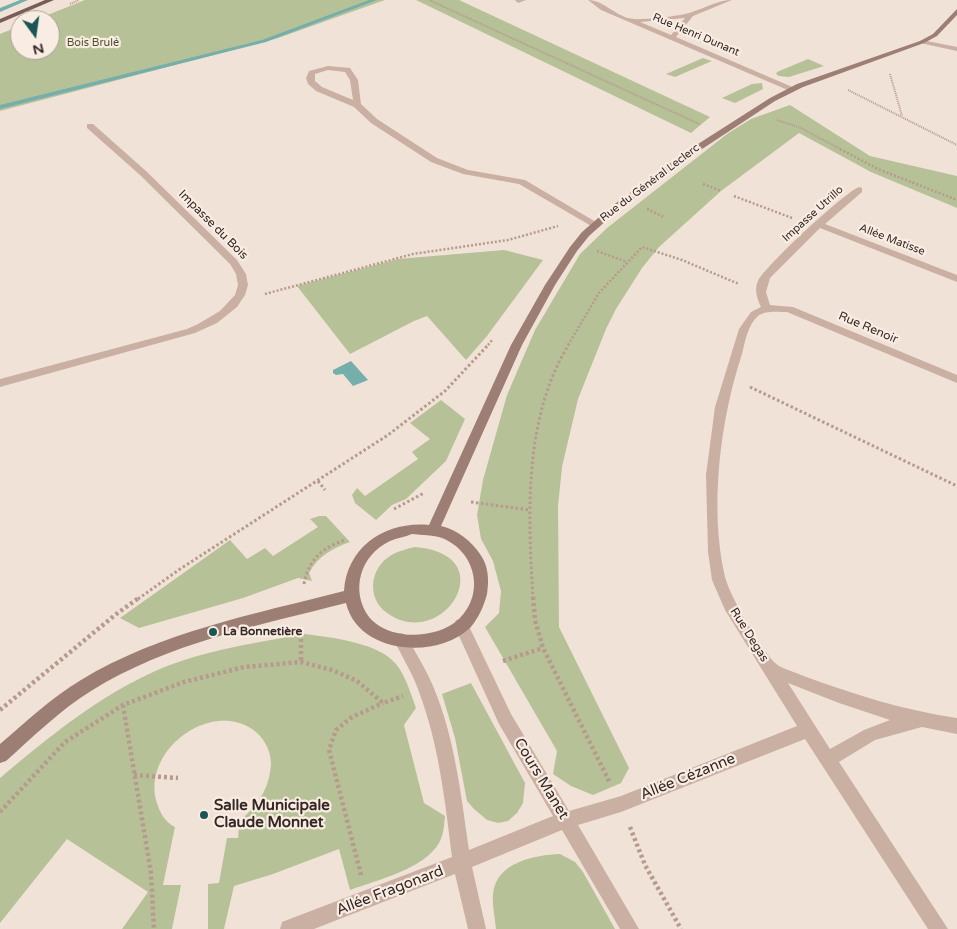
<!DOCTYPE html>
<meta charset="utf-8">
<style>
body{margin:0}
#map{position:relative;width:957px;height:929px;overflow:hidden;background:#f1e2d7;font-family:"Varela Round",sans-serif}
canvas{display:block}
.north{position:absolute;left:10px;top:10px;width:50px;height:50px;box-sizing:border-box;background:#f9ece3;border:1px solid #aa9e97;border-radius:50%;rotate:166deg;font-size:14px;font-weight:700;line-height:20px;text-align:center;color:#342825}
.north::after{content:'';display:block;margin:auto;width:18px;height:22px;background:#1a5654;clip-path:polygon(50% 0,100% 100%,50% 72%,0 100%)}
</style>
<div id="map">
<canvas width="957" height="929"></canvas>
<div class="north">N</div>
</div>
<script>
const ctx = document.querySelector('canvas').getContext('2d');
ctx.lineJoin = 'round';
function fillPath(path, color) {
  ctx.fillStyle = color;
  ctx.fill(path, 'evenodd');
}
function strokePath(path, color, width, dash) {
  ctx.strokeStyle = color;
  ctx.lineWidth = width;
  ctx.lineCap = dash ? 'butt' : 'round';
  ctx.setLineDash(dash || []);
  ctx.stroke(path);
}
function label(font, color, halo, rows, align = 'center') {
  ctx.font = font + ' "Varela Round",sans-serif';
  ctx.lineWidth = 4.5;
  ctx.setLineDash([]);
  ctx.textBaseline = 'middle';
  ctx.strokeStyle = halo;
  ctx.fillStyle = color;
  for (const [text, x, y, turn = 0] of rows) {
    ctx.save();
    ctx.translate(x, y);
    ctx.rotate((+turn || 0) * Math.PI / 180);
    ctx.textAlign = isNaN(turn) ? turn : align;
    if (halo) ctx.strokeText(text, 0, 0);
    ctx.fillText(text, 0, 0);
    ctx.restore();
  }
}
fillPath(new Path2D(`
 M85,0H385L278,38L0,111V34L20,26V50H50V20H35Z
 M416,0H459L710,117L691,133Z
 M703,58L712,61L675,77L666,74Z
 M808,59L824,66L789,77L779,76L776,74L777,72Z
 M762,83L763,89L735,103L722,98L752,84Z
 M790,105L870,156L957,176V208L871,172L799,133L721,191L659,247L642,268L616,309L606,329L578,399L562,467L558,506L559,627L629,768L621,783L593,795L571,786L553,774L557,751L485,627L499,613L501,591L493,561L481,539L477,515L483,480L507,395L535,330L580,254L607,228L727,134L751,119Z
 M504,250L543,260L487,336L466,360L427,316L414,321L350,354L297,286L398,259Z
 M441,400L465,419L446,461L406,499L392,505L376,520L355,503L352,495L357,488L365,496L418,459L412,452L430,439L410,423Z
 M319,516H326L350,542C333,548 318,556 309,573L312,581L298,578L243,598L139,628L120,618L230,540L247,559L265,548L273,556L318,527L310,519Z
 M415,547C505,554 443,653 387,613C367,599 369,569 390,556C398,551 406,549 415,547Z
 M304,634C329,637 373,642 392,660C405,672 410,692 416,708L404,725L424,803L445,816C444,825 444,834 439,843C424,869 377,880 350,890L339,849L273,874L234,886L224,929H208V884L219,883L227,838H238C239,833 238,823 241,819C243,817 246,816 247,814C261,801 270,784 271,764C271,750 263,736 252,729C207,700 141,753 157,803C160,813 165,822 175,827L163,885H181L172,929H122L148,892L67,839L0,923V778C50,736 100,695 160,669C205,650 256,643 304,634Z
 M471,683L525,783L523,803L517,813L508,821L498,823L487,820L474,809L467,801L455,738L442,694Z
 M560,854L575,862L583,872L615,929H496C495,918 492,905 493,894C496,862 535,855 560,854Z`), '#b7c197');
fillPath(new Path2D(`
 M351,361L368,380L353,386L343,374L336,375L333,373V370Z`), '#75afab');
fillPath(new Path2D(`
 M20,0H28L0,12V8Z
 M369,0H377L266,42L0,109V105L262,40Z`), '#75afab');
strokePath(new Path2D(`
 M429,0L699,124
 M70,4L79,0
 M890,74L902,116
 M848,90L957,145
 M777,120L801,128L842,150`), '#b59a8d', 2, [1, 1]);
strokePath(new Path2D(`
 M840,149L878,169L957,200
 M703,184L721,191
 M734,196L792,218
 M647,209L664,217
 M597,251L627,262
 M265,294L413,254L508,240L558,226
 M488,345L493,339
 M568,345L599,293L642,247L682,260L739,284`), '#b59a8d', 2.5, [2, 2]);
strokePath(new Path2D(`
 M750,387L957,486
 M318,481L325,490
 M471,502L530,510
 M394,509L424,493
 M304,584C309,559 322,548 345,540
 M138,599L180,569L388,435L445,391L489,344
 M533,599C528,514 523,419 569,344`), '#b59a8d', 3, [2.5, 2.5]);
strokePath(new Path2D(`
 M533,597L535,620L543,648L610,783
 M301,633V662
 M503,661L543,648
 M123,705L151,873L154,929
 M0,710L115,615L140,597
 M134,775L178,778
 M0,812L65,742L123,705L184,682L244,667L301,662L332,670L357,681L383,703L403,696
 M630,827L645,865L681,929
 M361,875L329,750L336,730L352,717L383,703`), '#b59a8d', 4.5, [3, 3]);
fillPath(new Path2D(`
 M515,0H526L518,3Z
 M588,0C604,0 617,18 634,19C644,20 682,16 692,12C705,8 718,0 732,0L693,16L676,37L797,89L790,91L601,10ZM685,18L671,35L640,22Z
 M922,40L957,47V51L920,43V41Z
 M328,66L350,68L358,80L361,104L377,119L437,158L468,170L525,180L601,225L599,227H593L519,184L463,174L431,162L371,123L354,107L316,91L308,84L306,78L309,71ZM328,70L345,72L350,80L353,100L322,87L315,81V74Z
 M87,124H93L146,171L237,260L246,274L248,285L245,295L237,307L217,323L195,333L0,387V379L187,329L198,324L220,311L235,295L238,285L236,274L230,264L140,175L87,128Z
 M859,187L862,188V192L825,224L957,275V282L820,228L770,278L766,292L770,305L793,307L957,375V383L787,312C778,312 766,310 758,316C748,324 745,342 742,354C720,420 709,509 725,577C730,597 760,647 774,662C779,668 793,671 801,675C852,694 903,710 957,718V734L922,727L904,732L875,740L839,762L948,929H928L805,739L621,812L578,825L639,929H620L562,830L472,867L486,929H468L455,874L314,929H280L282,922L452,857C445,801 439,745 419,692C413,674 402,657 394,640L396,635L401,633L406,635C415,652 426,669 433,686C455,738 461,795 469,850L553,816L499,724L454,625L456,620L461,619L466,620L511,714L569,811L621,796L797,726L725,610L712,580L708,552L706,475L715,407L739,329L751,312L761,307C757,298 754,290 758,281C765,266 845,192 859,187ZM788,683L839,703L890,720L864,730L830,749Z`), '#cab0a3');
fillPath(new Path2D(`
 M957,9V15L937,36L924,43L803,87L775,101L693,155L618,210L589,236L577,251L555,285L522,345L441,526C458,530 471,541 480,554C489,566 489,581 487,594C484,606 478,619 470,628C436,660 358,654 346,603C260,625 168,643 91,691C60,710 33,737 6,761L0,763V744C26,722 51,698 81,680C160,632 255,614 344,591C347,546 386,521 429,525L511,345L545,285L570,247L582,232L612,206L687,151L770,98L797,84L920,41L933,34ZM412,534C421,535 434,535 442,538C475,551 486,593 459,619C445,632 421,637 402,634C390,632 377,627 369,617C350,591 360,555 390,541C397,538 405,537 412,534Z`), '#9d7e74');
fillPath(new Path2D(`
 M45,0H54L0,23V19Z`), '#775d55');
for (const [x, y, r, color] of [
 [213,632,5,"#1a5654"],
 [204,815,5,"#1a5654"]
]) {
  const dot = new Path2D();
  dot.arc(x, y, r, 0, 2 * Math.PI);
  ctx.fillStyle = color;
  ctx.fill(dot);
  strokePath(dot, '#f9ece3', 2);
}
label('11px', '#342825', '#f9ece3', [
 ["Rue Henri Dunant",696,35,23],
 ["Rue du Général Leclerc",650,183,-37],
 ["Impasse Utrillo",813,214,-42],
 ["Allée Matisse",892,240,21]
]);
label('11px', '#485328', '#f9ece3', [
 ["Bois Brulé",93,43]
]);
label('12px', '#342825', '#f9ece3', [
 ["Impasse du Bois",213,225,45],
 ["Rue Renoir",868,328,23],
 ["Rue Degas",749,635,58]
]);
label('bold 12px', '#342825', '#f9ece3', [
 ["La Bonnetière",223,632]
], 'left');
label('15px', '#342825', '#f9ece3', [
 ["Allée Cézanne",688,777,-22],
 ["Cours Manet",541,779,59],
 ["Allée Fragonard",390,891,-21]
]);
label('bold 15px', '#342825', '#f9ece3', [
 ["Salle Municipale",214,806],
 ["Claude Monnet",214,823]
], 'left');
</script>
